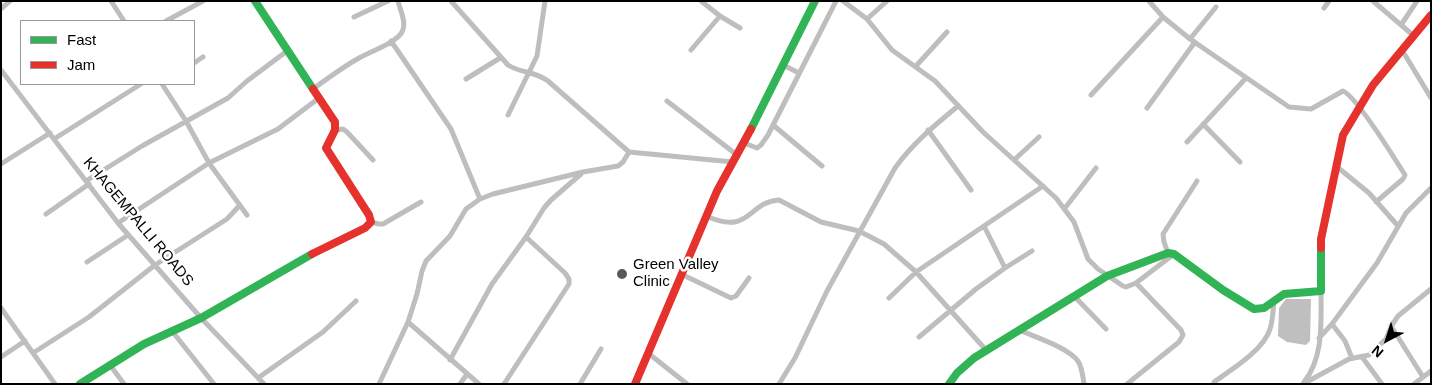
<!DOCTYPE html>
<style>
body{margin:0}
#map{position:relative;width:1432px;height:385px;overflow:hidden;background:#fff;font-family:Arial,sans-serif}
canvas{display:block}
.frame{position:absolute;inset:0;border:2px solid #000;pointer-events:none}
.legend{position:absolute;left:20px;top:20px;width:175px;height:65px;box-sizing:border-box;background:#fff;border:1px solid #999;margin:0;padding:6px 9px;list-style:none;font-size:15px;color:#000}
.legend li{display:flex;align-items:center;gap:10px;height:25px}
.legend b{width:25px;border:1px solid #999}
.north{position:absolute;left:1362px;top:315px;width:50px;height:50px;-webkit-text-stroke:4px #fff;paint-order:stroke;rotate:220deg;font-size:14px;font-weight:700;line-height:20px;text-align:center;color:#000}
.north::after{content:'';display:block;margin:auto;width:18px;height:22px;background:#000;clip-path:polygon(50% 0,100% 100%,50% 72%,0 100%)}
</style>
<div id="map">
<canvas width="1432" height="385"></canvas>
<div class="frame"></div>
<ul class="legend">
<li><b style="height:6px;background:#30b455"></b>Fast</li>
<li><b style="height:6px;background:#e5322d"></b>Jam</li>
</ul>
<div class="north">N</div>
</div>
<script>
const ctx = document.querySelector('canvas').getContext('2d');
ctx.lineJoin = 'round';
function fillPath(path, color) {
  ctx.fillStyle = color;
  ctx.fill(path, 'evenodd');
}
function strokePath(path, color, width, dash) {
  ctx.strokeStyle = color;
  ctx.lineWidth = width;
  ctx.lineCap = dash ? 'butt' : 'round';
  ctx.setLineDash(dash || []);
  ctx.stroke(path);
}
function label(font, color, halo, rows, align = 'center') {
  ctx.font = font + ' Arial,sans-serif';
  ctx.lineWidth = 5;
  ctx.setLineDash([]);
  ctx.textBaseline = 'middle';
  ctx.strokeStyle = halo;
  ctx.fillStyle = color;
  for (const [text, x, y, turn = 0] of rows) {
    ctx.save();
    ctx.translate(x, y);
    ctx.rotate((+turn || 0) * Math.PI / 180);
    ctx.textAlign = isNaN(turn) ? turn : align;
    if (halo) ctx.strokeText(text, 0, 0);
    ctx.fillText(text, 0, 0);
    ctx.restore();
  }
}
fillPath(new Path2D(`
 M1286,299H1311L1310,341L1306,345L1287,342L1278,336L1279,308Z`), '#bfbfbf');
strokePath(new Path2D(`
 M111,1L124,21
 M451,1L508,65C522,74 533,70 548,81L629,152L733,162
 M701,1L720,16L740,28
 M843,1L867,19L892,50L935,81L983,132L1056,198L1074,222L1088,259L1098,269L1123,286L1126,287L1136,283L1181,330L1183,335L1179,342L1127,384
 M1149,1L1163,17L1190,39L1289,107L1311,109L1343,91C1356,96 1395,159 1405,175L1403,179L1376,202
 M1373,1L1414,36
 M1324,8L1329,1
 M1,9L10,1
 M354,17L388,1
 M867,19L887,1
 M166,21L203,1
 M1401,25L1417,1
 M1190,39L1216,7
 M391,41L451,129L480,199
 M691,50L720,16
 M1402,50L1431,98
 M194,63L203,57
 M783,65L799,73
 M916,66L947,32
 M1,70L118,223L201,318L264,384
 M466,79L500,58
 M162,84L186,121L209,163L247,215
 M313,89C328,78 343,67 359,58C371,51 396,43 402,32C407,23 400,10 398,1
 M1091,95L1163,17
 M667,101L737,155
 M1147,108L1195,42
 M508,115L537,56L545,1
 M1203,124L1240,162
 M773,125L822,166
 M336,130L343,129L347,132L373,160
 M928,130L971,190
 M54,139L141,84
 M1187,142L1246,78
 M744,143L757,148L761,145L768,135L836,1
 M1014,160L1039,137
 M1,164L50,133
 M1336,166L1369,193L1398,226
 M86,181L142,146L228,98L247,81L287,51
 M1065,208L1096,168
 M46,214L89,184
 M706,216C751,236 747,202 779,200L821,222L859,231L884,244L916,272L986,350
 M371,222L379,224H383L421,202
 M118,223L209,163L278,129L319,98
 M1168,253L1164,242L1163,234L1197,181
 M87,262L128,235
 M1005,268L1032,251
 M681,274L731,298L736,296L749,278
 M1136,283L1174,254
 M1074,296L1106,329
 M889,298L916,272L1043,186
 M1,308L55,384
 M408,322L479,384
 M1332,324L1345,341L1352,358
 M1391,326L1423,377
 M1019,330C1035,337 1067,347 1078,361C1082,367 1083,377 1084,384
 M172,331L214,384
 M919,337L976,289L1005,268L984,226
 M1319,338L1332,324L1377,263L1406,213L1431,188
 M33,353L89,317L155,265L227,219L240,205
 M648,353L687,384
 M1,357L25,341
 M1362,357L1382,384
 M450,360L492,284L526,237L544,208L551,200L581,174
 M110,365L124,384
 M258,378L323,332L356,301
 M1214,382C1231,370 1264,350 1270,329C1273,320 1273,310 1274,301
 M1304,382C1324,357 1321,321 1321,291
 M379,384L408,322L417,294L422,271L426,261L450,236L466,209L480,199L493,194L583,172L618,166L623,162L629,152
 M460,384L467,374
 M504,384L569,284V279L565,273L526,237
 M580,384L601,349
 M779,384L795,358L827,291L895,168C912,144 935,125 958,106
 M1303,384L1349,359L1369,355L1386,339L1392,325L1398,316L1431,289
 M1414,384L1431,371`), '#bebebe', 5);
strokePath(new Path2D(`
 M255,1L313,89
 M751,129L815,1
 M80,384L144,344L201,318L312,254
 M949,384L957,373L974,358L1107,276L1168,253L1174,254L1223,290L1254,309L1264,308L1284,294L1321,291V248`), '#30b455', 8);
strokePath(new Path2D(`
 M1321,248V239L1343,135L1373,85L1431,15
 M312,254L365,228L371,222L369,215L326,148L335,130V122L313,89
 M635,384L717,191L751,129`), '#e5322d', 8);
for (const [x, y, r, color] of [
 [622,274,6,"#595959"]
]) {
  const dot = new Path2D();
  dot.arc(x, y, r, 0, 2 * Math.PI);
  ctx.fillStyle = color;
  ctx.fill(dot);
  strokePath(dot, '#fff', 2);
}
label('15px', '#000', '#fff', [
 ["KHAGEMPALLI ROADS",138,222,50]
]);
label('15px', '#000', '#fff', [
 ["Green Valley",633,265],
 ["Clinic",633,282]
], 'left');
</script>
